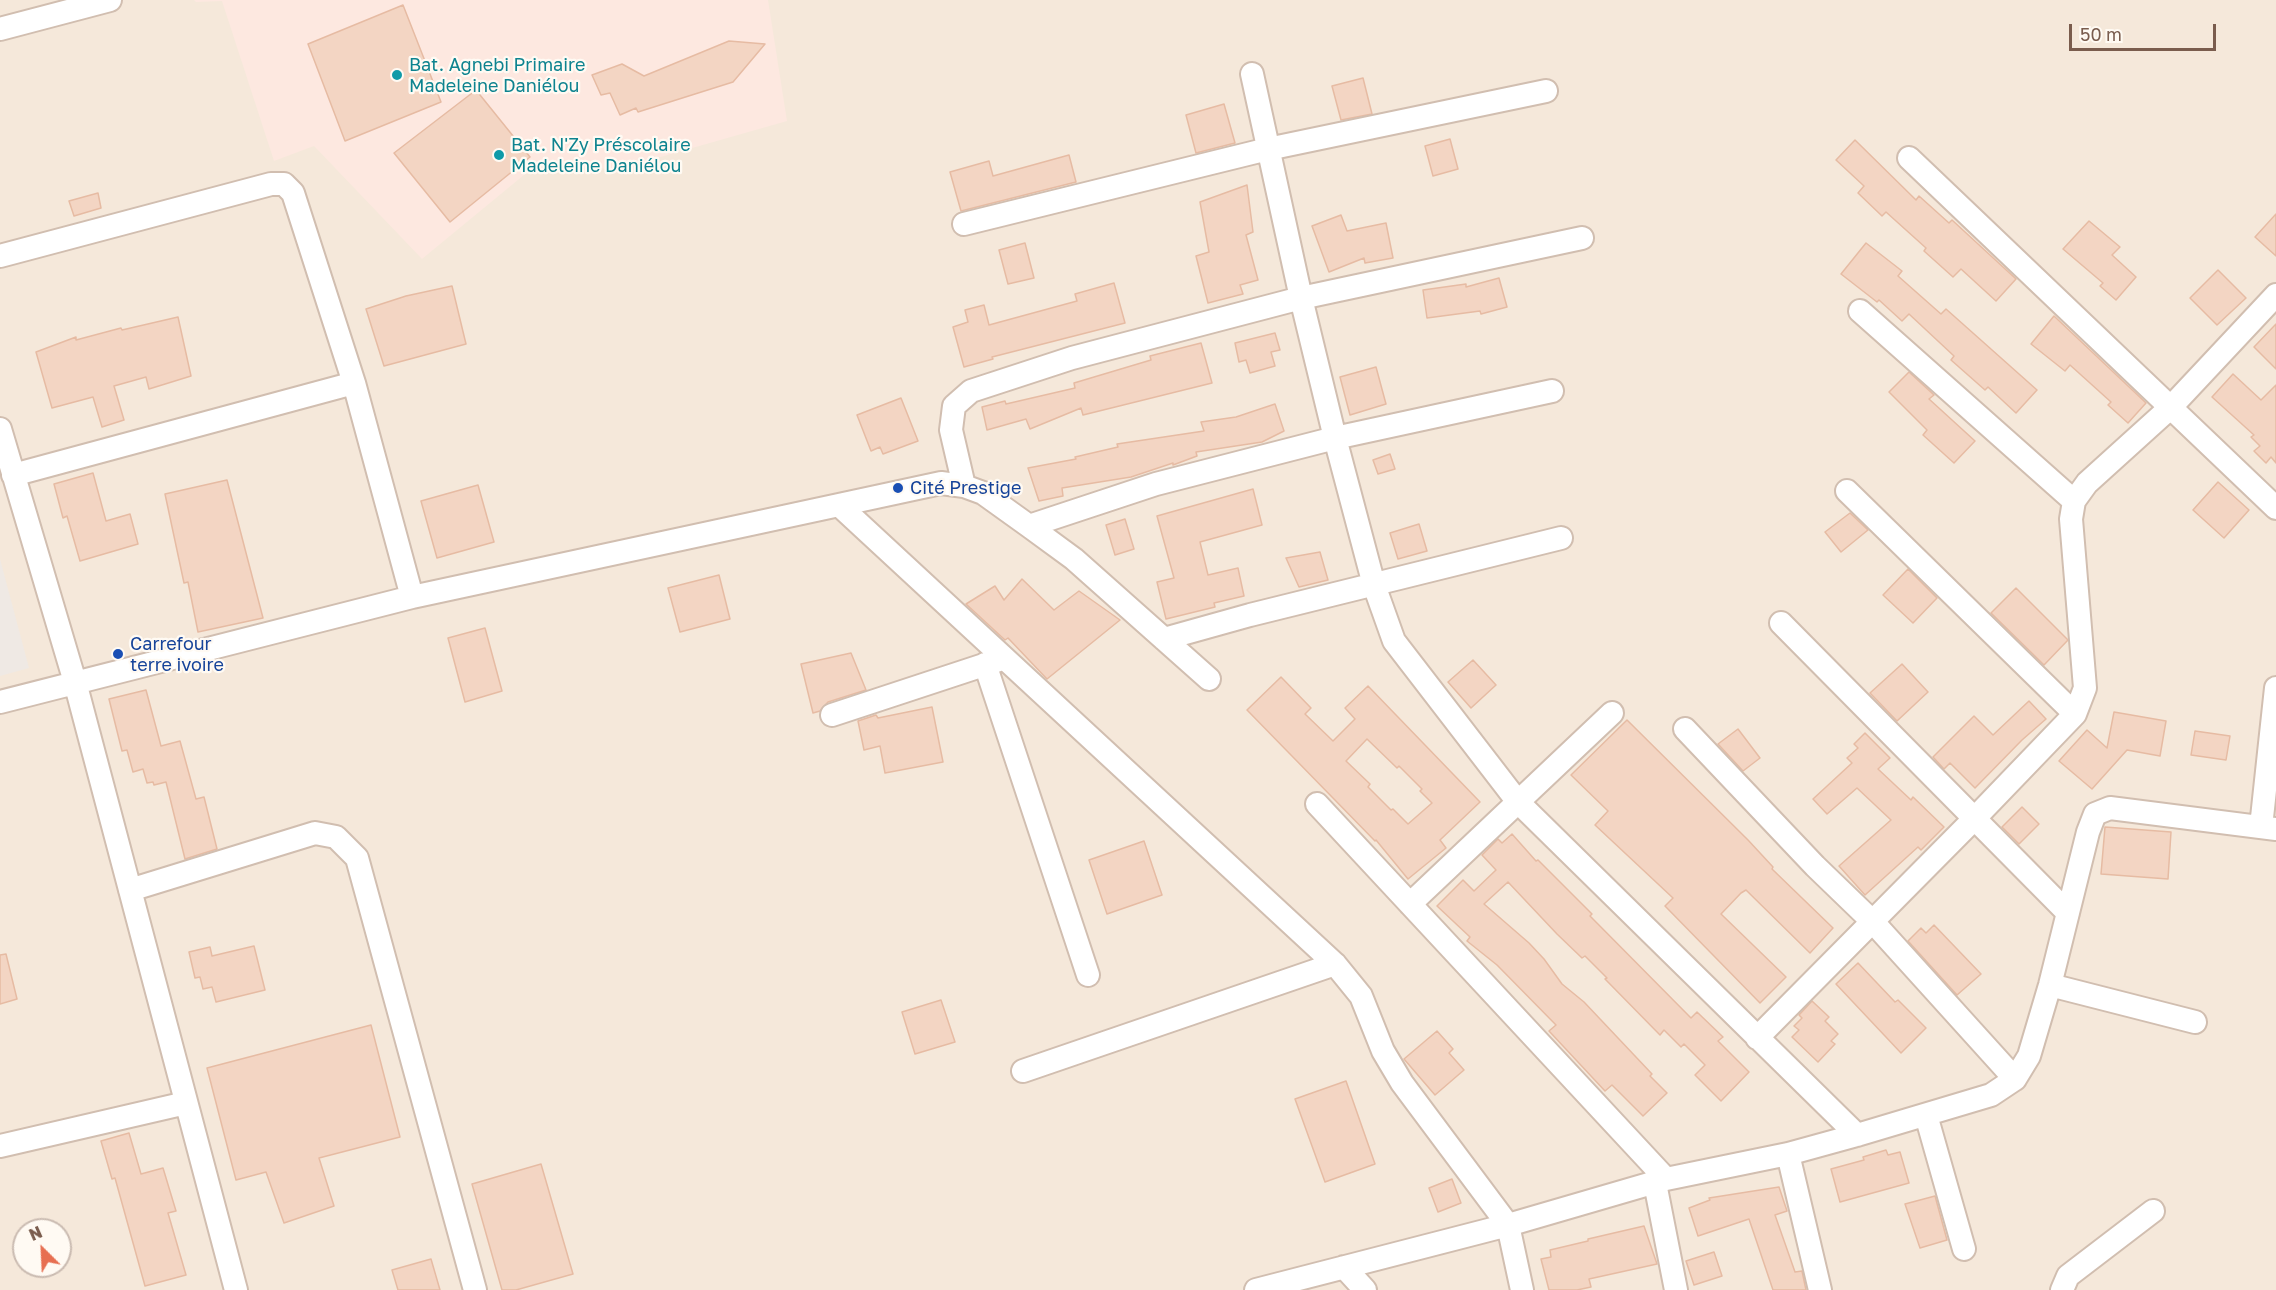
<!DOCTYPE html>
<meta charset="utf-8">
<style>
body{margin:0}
#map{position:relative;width:2276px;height:1290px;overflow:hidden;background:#fdf6ec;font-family:"Golos Text",sans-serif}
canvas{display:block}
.north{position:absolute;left:12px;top:1218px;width:60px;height:60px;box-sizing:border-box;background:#fffaf3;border:2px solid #cabbb1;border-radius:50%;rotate:336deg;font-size:16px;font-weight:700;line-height:24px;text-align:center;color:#7a5c4d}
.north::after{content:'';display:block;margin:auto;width:21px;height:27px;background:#e76f51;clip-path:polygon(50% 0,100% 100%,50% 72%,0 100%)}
.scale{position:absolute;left:2069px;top:24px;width:147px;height:27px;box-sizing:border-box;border:3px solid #7a5c4d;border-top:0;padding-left:8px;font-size:18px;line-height:21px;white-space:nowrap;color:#7a5c4d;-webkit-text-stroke:4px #fffaf3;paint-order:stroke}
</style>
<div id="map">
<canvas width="2276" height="1290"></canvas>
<div class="north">N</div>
<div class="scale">50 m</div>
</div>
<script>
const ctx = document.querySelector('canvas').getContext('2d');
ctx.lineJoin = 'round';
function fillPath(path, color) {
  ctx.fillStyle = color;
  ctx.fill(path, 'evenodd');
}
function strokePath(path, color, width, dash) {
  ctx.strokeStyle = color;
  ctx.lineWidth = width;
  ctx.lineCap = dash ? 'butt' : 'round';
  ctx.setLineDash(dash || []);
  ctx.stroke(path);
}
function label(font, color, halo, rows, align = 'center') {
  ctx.font = font + ' "Golos Text",sans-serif';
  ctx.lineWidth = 4.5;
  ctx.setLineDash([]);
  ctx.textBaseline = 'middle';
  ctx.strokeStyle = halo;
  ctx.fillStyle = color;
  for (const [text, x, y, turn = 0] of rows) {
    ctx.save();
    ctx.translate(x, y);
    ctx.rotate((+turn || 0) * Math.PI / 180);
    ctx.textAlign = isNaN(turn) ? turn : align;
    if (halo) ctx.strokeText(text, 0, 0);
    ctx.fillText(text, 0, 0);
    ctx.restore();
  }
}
fillPath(new Path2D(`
 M0,0H2276V1290H0ZM24,1230H60V1266H24Z`), '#f5e8da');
fillPath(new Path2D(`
 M194,0H768L787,121L615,170L541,161L422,259L314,146L274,161L222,1L196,2Z`), '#fde8e0');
fillPath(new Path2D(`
 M0,559L29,668L0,676Z`), '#efe9e4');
const building = new Path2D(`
 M403,5L441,102L345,141L308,44Z
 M729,41L765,44L733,82L638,112L636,108L620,115L610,93L601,95L592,75L622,64L644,76Z
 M1363,78L1372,114L1341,120L1332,86Z
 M476,90L530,157L450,222L394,153Z
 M1224,104L1235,143L1196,153L1186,115Z
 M1450,139L1458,169L1433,176L1425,146Z
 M1855,140L1916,200L1919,196L1949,223L1952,220L2016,279L1996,301L1961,269L1953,277L1924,251L1926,248L1886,212L1882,216L1858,193L1864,186L1836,160Z
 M1069,155L1076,182L961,211L950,172L989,161L993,176Z
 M1247,185L1253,232L1246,235L1258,280L1240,285L1243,294L1208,303L1196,256L1209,252L1200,202Z
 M98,193L101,208L74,216L69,201Z
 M2276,214V256L2255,237Z
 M1341,215L1347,231L1386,223L1393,258L1365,263L1364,258L1329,272L1312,226Z
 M2089,221L2120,247L2112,255L2136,277L2116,300L2100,286L2103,283L2063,249Z
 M1025,243L1034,278L1008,284L999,250Z
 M1866,243L1902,271L1898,276L1941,314L1946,309L2037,390L2016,413L1988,387L1985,390L1951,360L1954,356L1909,314L1902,321L1879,300L1877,302L1841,274Z
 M2218,270L2246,298L2217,325L2190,298Z
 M1499,278L1507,307L1481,314L1480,311L1427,318L1423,290L1466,284V287Z
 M1114,283L1125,323L992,357L993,359L964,367L953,327L968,322L965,310L984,305L989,325L1077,301L1075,294Z
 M452,286L466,344L384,366L366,309L406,296Z
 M2054,316L2146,403L2128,423L2108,405L2111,402L2070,365L2065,371L2031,344Z
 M178,317L191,376L149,389L146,377L114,386L124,420L102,427L93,397L52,408L36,352L76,337V340L121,328L122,330Z
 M2276,324V369L2254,347Z
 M1275,333L1280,350L1271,352L1275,366L1250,373L1246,360L1239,362L1235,343Z
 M1201,343L1212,383L1083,415L1081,408L1030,429L1026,419L987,430L982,407L1005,401L1006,404L1075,388L1074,383L1151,360L1150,356Z
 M1376,367L1386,404L1350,415L1340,377Z
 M1909,372L1934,395L1929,399L1975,441L1954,463L1923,435L1927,430L1889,392Z
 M2233,374L2261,400L2276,385V463L2271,457L2266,463L2254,451L2260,446L2251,437L2254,435L2212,397Z
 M901,398L918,441L883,454L880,447L871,451L857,415Z
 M1275,404L1284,431L1262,442L1196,452L1197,456L1173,465V463L1131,477L1062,488L1063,496L1039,501L1028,468L1076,459L1075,457L1118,447L1117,444L1204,431L1201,422L1236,417Z
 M1390,454L1395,469L1378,474L1373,460Z
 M93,473L106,521L130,514L138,544L80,561L67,516L63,518L54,484Z
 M227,480L263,618L198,632L188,582L184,583L165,494Z
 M2218,482L2249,510L2224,538L2193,510Z
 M478,485L494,542L437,558L421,501Z
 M1253,489L1262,525L1200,542L1208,575L1238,568L1244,596L1214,603L1215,607L1166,619L1157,582L1174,578L1157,516Z
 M1850,513L1868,530L1841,552L1825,532Z
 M1125,519L1134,549L1115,555L1106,525Z
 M1419,524L1427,551L1398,559L1390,533Z
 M1320,552L1328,580L1299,587L1286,558Z
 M1908,569L1937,598L1913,623L1883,595Z
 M719,575L730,619L680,632L668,588Z
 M1022,579L1054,610L1079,591L1120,620L1047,679L1008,638L1005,640L966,604L995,586L1004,600Z
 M2016,588L2068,640L2044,665L1991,613Z
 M485,628L502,691L465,702L448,638Z
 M851,653L866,690L828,702L820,711L813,713L801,664Z
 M1473,660L1496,685L1471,708L1448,682Z
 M1902,664L1928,692L1897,721L1870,693Z
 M1281,677L1311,708L1305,714L1333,741L1355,719L1345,708L1368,686L1480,802L1440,840L1446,848L1408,879L1376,840L1375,841L1247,710ZM1367,739L1397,768L1399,766L1422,789L1420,791L1432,803L1408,824L1393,809L1391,810L1368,787L1370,784L1346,761Z
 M146,690L161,746L180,741L196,799L204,797L217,849L185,859L166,782L154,785L153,782L147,783L143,769L133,772L127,750L122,751L109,699Z
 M2029,701L2046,719L2022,740L1975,788L1950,763L1944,769L1933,757L1974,716L1993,735Z
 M932,707L943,762L885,773L880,746L864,750L858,721L876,715L878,718Z
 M2114,712L2166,721L2160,756L2127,750L2092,789L2059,761L2087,730L2107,748Z
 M1627,720L1748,840L1773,867L1772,869L1833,928L1810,953L1746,890L1741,893L1721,914L1786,977L1760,1003L1665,906L1673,898L1595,825L1608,811L1571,775Z
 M1738,729L1760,758L1743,771L1718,744Z
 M2195,731L2230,736L2226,760L2191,755Z
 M1865,733L1890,758L1878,769L1911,800L1913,797L1944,827L1921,850L1918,847L1865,895L1839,866L1891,820L1857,788L1827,814L1813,799L1852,763L1847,758L1858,748L1854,744Z
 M2022,807L2039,824L2019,844L2002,827Z
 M2105,827L2171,832L2168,879L2101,874Z
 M1512,834L1536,861L1538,860L1592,914L1590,916L1691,1018L1697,1012L1723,1037L1718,1041L1749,1072L1721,1101L1695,1075L1705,1065L1684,1044L1681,1047L1664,1030L1660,1035L1605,979L1607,978L1585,956L1582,958L1557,934L1508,882L1484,904L1529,943L1544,959L1562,984L1584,1002L1652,1074L1650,1076L1667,1093L1643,1116L1612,1085L1605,1091L1549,1031L1556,1025L1497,965L1467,941L1470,937L1437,906L1463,880L1474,891L1496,870L1482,855L1498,839L1502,843Z
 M1144,841L1162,895L1107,914L1089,860Z
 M1934,925L1981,974L1957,995L1908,941L1921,928L1926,933Z
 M254,946L265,990L216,1002L212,987L203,989L200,977L195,978L189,952L210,947L212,956Z
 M6,954L17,999L0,1004V955Z
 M1858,963L1895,1002L1898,1000L1926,1028L1901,1053L1836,984Z
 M941,1000L955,1042L915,1054L902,1012Z
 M1812,1001L1829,1017L1825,1021L1838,1034L1831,1041L1835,1044L1818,1062L1792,1037L1799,1030L1794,1026L1802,1018L1799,1015Z
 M371,1025L400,1137L319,1158L334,1206L284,1223L266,1172L236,1180L207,1068Z
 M1437,1031L1453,1049L1449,1053L1464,1070L1435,1095L1404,1059Z
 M1346,1081L1375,1164L1325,1182L1295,1099Z
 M129,1133L141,1174L163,1168L176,1211L168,1213L186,1275L145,1286L115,1178L112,1179L101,1141Z
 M1886,1150L1888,1155L1900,1152L1909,1183L1840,1202L1831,1169L1864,1160L1863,1157Z
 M541,1164L573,1274L516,1290H502L472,1184Z
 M1452,1179L1461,1203L1438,1212L1429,1188Z
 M1779,1187L1787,1211L1775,1215L1795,1272L1802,1271L1806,1290H1773L1749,1219L1698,1236L1689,1208L1710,1200L1709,1198Z
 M1935,1196L1947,1240L1920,1248L1905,1204Z
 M1644,1226L1657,1264L1589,1279L1591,1287L1577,1290H1549L1541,1259L1551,1257L1550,1250L1588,1241V1239Z
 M1714,1252L1722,1276L1694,1285L1686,1261Z
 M431,1259L440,1290H398L392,1270Z`);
fillPath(building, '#f3d5c3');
strokePath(building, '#e6bba3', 1.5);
const minor = new Path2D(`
 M0,29L110,0
 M1252,74L1301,298L1335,438L1374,585L1394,641L1518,802L1857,1135
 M1909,158L2276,508
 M964,224L1268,149L1546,91
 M0,256L271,184H284L293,193L354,383L412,597
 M1860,311L2074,501
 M0,429L75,682L236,1290
 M13,475L354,383
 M964,486L951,430L954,406L971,391L1072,358L1301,298L1582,238
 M1847,491L2075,714
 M840,506L1335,964L1361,996L1383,1051L1402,1083L1508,1225L1666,1179L1788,1154L1857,1135L1991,1095L2015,1079L2029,1056L2050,985L2088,832L2095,814L2110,808L2276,829
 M1029,526L1156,484L1335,438L1552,391
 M1781,623L2068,913
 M1164,639L1250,615L1561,538
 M985,664L1088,975
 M0,702L412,597L941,483L964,486L983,493L1029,526L1074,559L1209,679
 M832,715L999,660
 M1685,729L1815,866L1873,922L2015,1079
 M1317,804L1666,1179
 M2261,827L2276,688
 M130,890L315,833L336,837L357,858L475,1290
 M1410,904L1612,713
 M2050,985L2195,1022
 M1757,1038L1974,819L2075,714L2085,688L2071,519L2074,501L2087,483L2171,407L2276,295
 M1023,1071L1335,964
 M1926,1115L1964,1249
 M0,1146L186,1103
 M1788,1154L1820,1290
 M1655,1183L1676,1290
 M1344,1267L1365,1290
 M1256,1290L1508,1225L1522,1290
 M2062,1290L2068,1276L2153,1211`);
strokePath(minor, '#d1beb0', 26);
strokePath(minor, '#fff', 22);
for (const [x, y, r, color] of [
 [397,75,6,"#0f9aa8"],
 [499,155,6,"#0f9aa8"],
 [898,488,6,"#1a4fb4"],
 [118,654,6,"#1a4fb4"]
]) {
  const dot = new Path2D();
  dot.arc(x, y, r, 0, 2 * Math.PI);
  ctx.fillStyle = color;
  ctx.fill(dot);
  strokePath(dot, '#fffaf3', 2);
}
label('18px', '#0d838f', '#fffaf3', [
 ["Bat. Agnebi Primaire",409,65],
 ["Madeleine Daniélou",409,86],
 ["Bat. N'Zy Préscolaire",511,145],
 ["Madeleine Daniélou",511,166]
], 'left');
label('18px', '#164399', '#fffaf3', [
 ["Cité Prestige",910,488],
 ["Carrefour",130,644],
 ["terre ivoire",130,665]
], 'left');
</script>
